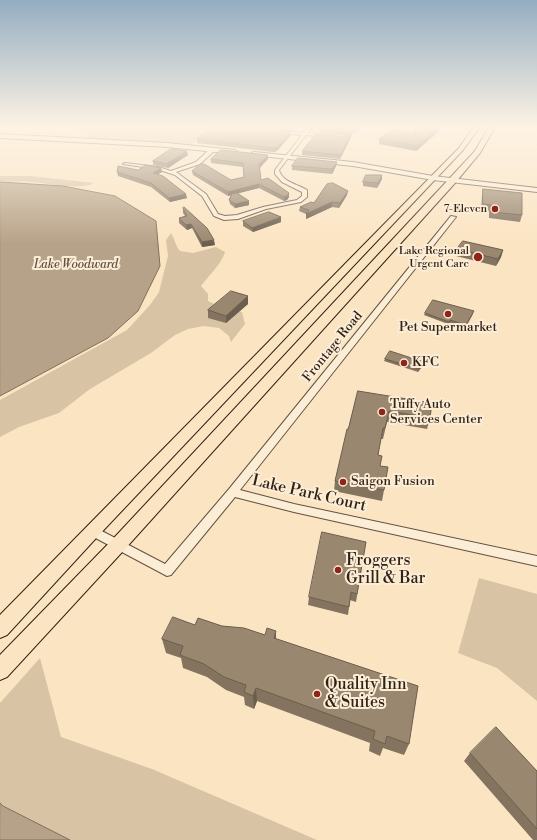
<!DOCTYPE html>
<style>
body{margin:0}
canvas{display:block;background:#fbe4c2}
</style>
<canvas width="537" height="840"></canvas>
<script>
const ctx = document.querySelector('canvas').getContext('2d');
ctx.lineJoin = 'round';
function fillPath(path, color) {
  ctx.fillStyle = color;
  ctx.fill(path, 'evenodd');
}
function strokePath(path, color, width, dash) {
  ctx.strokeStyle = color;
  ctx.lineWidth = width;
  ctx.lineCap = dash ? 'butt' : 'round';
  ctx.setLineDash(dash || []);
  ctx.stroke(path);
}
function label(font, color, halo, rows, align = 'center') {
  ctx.font = font + ' "Libre Bodoni",serif';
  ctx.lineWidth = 4;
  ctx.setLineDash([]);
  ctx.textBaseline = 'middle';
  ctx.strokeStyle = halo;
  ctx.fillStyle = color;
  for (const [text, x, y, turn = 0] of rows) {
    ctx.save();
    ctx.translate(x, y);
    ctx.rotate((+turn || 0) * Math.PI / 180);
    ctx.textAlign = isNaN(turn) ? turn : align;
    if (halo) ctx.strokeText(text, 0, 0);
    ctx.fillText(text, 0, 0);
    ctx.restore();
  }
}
fillPath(new Path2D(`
 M71,127H213L190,146L87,140L89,134Z
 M0,176H30L94,183C80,191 49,183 32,182C21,181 11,182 0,181Z
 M171,233C175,239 175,245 180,251L193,253L216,247L225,252C221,265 209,275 201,286L208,294V301L223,308L242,312L245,324L231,342L229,336L219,328L204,326L188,329L175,335L151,353L90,389L59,413L19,427L0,437V400L127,330L150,305L159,292L168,256L166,240Z
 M479,578L537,594V701L497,668L458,653Z
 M40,658L61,737L152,769L317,840H70L2,806L0,803V703Z`), '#d9c3a5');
const water = new Path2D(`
 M0,182L63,186L115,196L156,221L160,266L138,311L108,338L0,396Z
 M0,803L3,806L70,840H0Z`);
fillPath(water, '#b6a288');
strokePath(water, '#816f5a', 1);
const minor = new Path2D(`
 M308,127H312L308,133L329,136L327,137L306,135L279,170C282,182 297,184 307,190V197L301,202L266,209L238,219L224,220L214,216L202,196L175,175L157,169L123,164L125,163L158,167L171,171L196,162L211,148H215V150L200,164L176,172L206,194L218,214L225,216L237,215L263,207L297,200L302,196V192L282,182L275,174V170L302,135L280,133L279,131L303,133Z
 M451,216L456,217L240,490L294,504L537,556V566L294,512L235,497L171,575L167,576L88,534L87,531L88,528L92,527L96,528L165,564L229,489Z`);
const tertiary = new Path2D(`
 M0,134L167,143L235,150L238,152L235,154L167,147L0,138Z
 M254,152L353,162L433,176L537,188V192L433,180L353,166L252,155V153Z`);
const primary = new Path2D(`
 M474,127H480L463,150L98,536L7,635L0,638V615L459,148Z
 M489,127H495L480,153L455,183L124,550L7,677L0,680V655L112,540L449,179L475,151Z`);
strokePath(minor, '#645241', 2);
strokePath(tertiary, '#645241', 2);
strokePath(primary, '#312216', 2);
fillPath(minor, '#fcedd7');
fillPath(tertiary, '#fcedd7');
fillPath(primary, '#fbe4c2');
fillPath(new Path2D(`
 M255,127H298L295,131Z
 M361,127L357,133H353L340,159L302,155V151L347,136L319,133V129Z
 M438,132L416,151L379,144V139L413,133Z
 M291,135L277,151L273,152L197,143V139Z
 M188,155L168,168L153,165V161Z
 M211,159H268L260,168L261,180L289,197L287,200L284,201L259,188L238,193L249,205L235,208L230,204L229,200L231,195L228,196L193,175L192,171L231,180L244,177L243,167L211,163Z
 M292,166H336L332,174L292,170Z
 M161,168L162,172L158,174L187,198L170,202L151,187L118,176L117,172Z
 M382,179L377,188L363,186V182Z
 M483,189L522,215L520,222L489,218V212L481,211L482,195Z
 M347,195L339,208L332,207L306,219V214L299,211L300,207Z
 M183,208L215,245L202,247L192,228L187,230L179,223V218L185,216L183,213Z
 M243,221L281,222L253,232L243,226Z
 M457,249L503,250L501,257L496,266L456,256Z
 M248,296V304L226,323L208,318V310Z
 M425,313L473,314L466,327L450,323L448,324L424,315Z
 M385,359L424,362L423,365L418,372L384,361Z
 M358,391L430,418L427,429L387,422L383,439H381L378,455L384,490L382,501L334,491L335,481Z
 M366,542L356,602L350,600L348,615L308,605L309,597Z
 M195,625L222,626L265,635L276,631V639L409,744L404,755L383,748L380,756L369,751L370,743L257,701L254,709L245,705L244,697L226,690L207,677L183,668L181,658L166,653L162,639Z
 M470,753L537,771V840H533L464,761Z`), '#84745f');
fillPath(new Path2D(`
 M295,127H298L295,131Z
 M359,127H361L357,133L358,129Z
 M439,127H441L438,132L416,151L417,146Z
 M353,129V133L340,159L341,155Z
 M291,132V135L277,151L273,152V148Z
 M187,151L188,155L168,168L167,164Z
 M268,155V159L259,168V164Z
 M337,162L336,166L332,174V169Z
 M161,168L162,172L153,177V173Z
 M382,175V179L377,188L378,183Z
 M259,184V188L228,196V192Z
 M348,191L347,195L339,208L340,203Z
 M289,193V197L287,200L284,201V197Z
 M186,194L187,198L170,202L169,198Z
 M249,201V205L235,208V204Z
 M332,202V207L306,219V214Z
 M281,217V222L253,232L252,228Z
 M191,224L192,228L187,230L186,225Z
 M214,240L215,245L202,247V242Z
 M503,250L501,257L496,266L498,259Z
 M248,296V304L226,323V316Z
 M424,362L423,365L418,372L419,369Z
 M276,631V645L274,638Z
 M256,688L257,701L254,709L253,696Z`), '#6c5e4e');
const building = new Path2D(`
 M213,127H247L291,132L277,147L273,148L197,139Z
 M320,127H359L358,129H353L341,155L302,151L316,134L346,137L350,135L349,133L319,129Z
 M417,127H439L417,146L379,139L393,130L413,133Z
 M171,149L187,151L167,164L153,161Z
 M221,150L268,155L259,164L261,180L268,178L289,193L287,196L284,197L259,184L228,192L192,171L200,164H204L231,180L244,177L243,163L211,159Z
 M298,158L337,162L332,169L292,166Z
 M146,165L161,168L153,173L163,176L186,194L169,198L151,183L117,172L118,166L138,170Z
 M366,175H382L378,183L363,182Z
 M333,183L348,191L340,203L332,202L306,214L309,210L300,207L311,202L314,203L327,184Z
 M483,189L522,193V215L491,212V205L483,204Z
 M237,193L249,201L235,204L229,200L232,194Z
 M184,207L207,228L214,240L202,242L191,224L186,225L179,218L187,216L183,208Z
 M269,212L281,217L252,228L243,221Z
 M463,241L503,250L498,259L457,249Z
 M231,291L248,296L226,316L208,310Z
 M433,300L474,311L466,325L450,320L449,322L425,313Z
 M390,351L424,362L419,369L385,359Z
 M358,391L432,403L430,418L389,411L385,428H383L378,455L382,456L380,466L388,467L384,490L335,481L347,429H348Z
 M322,532L366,542L357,594L351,592L349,607L309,597Z
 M173,617L195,625L198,618L222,626L244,628L265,635L267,628L276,631L274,638L418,686L409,744L387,736L385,744L373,739L375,731L256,688L253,696L244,692L246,685L224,677L204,664L180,655L183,646L162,639Z
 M496,727L537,771V829L470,753Z`);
fillPath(building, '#9a876f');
strokePath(building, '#6c5e4e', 1);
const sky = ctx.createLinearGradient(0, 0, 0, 244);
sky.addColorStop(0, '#94adc2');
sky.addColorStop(0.52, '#fdf3e4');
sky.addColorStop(1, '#fdf3e400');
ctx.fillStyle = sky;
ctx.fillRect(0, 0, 537, 244);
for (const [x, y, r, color] of [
 [495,209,4,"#8f2418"],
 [478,257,5,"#8f2418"],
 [448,314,4,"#8f2418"],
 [404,363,4,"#8f2418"],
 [382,412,4,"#8f2418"],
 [343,482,4,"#8f2418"],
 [338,570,4,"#8f2418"],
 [317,694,4,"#8f2418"]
]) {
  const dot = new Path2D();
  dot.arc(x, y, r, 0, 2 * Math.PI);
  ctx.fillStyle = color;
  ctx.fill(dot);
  strokePath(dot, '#fcedd7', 1.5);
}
label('11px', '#312216', '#fcedd7', [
 ["7-Eleven",487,209],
 ["Lake Regional",469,251],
 ["Urgent Care",469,264]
], 'right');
label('italic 12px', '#604f3e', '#fcedd7', [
 ["Lake Woodward",76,265]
]);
label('13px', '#312216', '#fcedd7', [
 ["Pet Supermarket",448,328,"center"],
 ["KFC",412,363],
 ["Tuffy Auto",390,405],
 ["Services Center",390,420],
 ["Saigon Fusion",351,482]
], 'left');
label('13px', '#312216', '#fcedd7', [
 ["Frontage Road",333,347,-51]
]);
label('16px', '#312216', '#fcedd7', [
 ["Lake Park Court",309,494,13]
]);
label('16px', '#312216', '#fcedd7', [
 ["Froggers",346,561],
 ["Grill & Bar",346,579],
 ["Quality Inn",325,685],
 ["& Suites",325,703]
], 'left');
</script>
